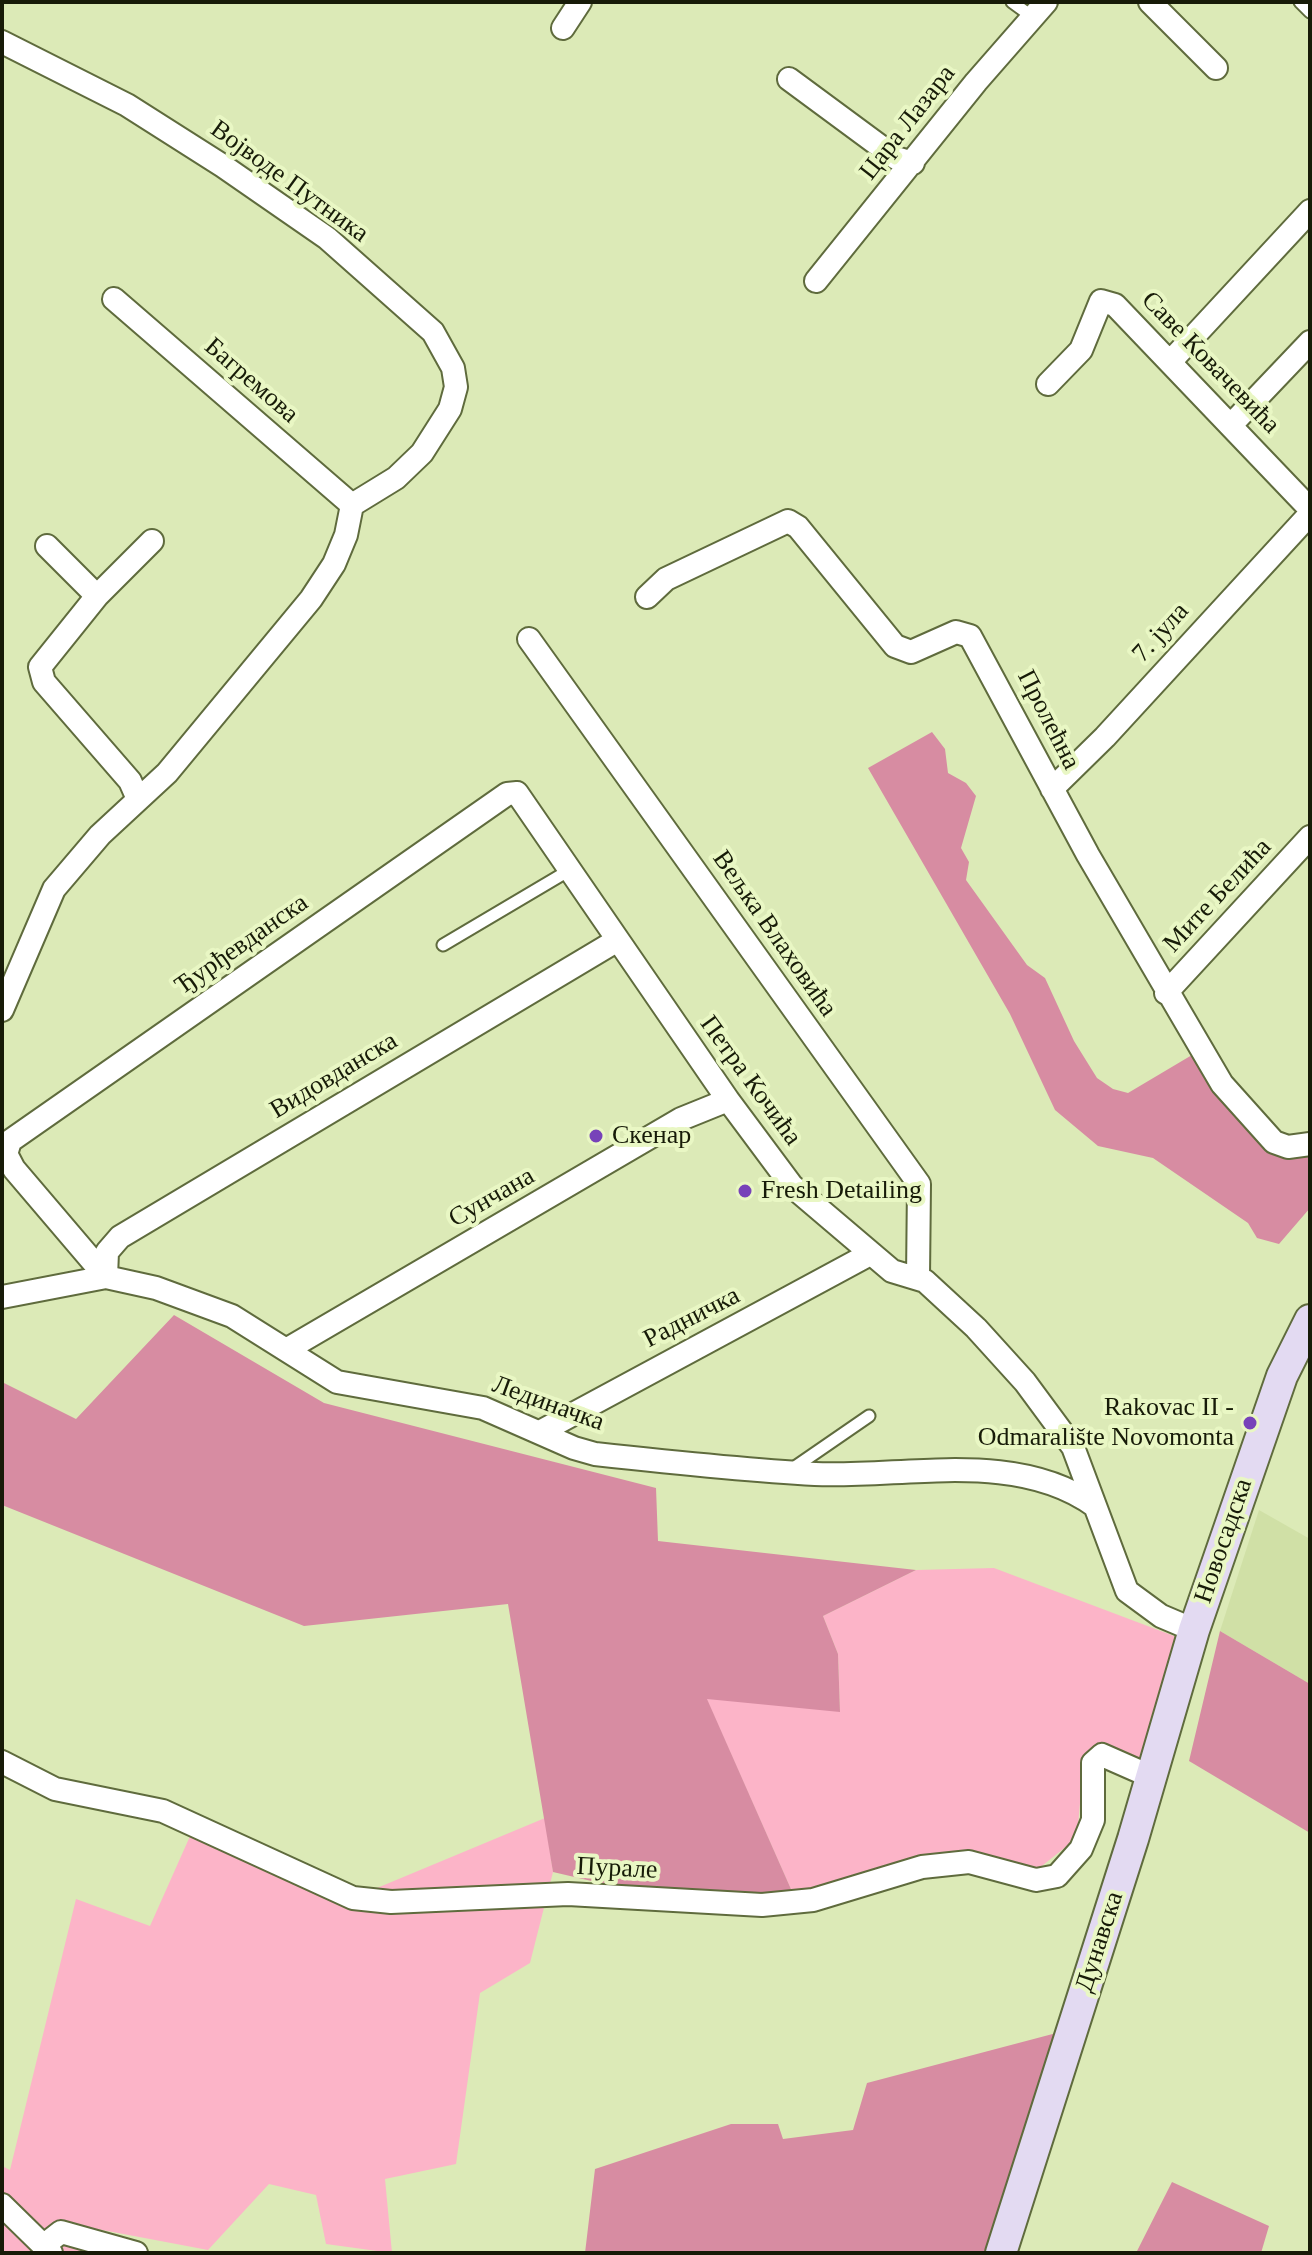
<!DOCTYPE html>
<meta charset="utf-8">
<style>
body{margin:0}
#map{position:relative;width:1312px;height:2255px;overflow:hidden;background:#dceab7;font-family:Georgia,serif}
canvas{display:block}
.frame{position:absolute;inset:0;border:4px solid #171b08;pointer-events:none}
</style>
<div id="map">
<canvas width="1312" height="2255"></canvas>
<div class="frame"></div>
</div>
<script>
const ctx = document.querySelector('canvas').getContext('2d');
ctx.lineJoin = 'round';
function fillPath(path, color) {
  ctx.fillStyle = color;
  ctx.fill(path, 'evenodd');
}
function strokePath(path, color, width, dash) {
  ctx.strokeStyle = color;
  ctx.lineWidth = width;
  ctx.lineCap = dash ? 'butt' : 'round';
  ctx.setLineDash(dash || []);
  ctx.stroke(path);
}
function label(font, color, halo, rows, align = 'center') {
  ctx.font = font + ' Georgia,serif';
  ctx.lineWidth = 8;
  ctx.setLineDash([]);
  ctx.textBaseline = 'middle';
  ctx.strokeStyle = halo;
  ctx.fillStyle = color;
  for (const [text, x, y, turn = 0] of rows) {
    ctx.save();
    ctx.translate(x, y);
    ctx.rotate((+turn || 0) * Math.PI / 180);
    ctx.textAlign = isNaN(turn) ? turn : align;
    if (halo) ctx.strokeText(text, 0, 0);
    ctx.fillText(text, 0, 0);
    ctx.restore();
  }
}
fillPath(new Path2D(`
 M1259,1510L1310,1539V1684L1220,1631Z`), '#d0e0a6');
fillPath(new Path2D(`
 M994,1568L1182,1639L1138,1780L1084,1756L1077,1838L1033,1873L951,1855L794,1896L706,1698L840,1711L838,1654L823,1616L916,1570Z
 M545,1818L553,1872L530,1963L480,1993L456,2164L385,2179L392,2253L326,2244L316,2195L269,2184L208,2250L97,2229L92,2253H2V2166L10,2170L76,1899L150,1926L195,1825L353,1898Z`), '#fcb4c8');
fillPath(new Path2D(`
 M932,732L945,749L948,773L966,783L976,796L961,848L969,862L966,880L1027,965L1045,978L1074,1041L1097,1078L1113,1089L1128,1093L1192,1055L1209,1082L1275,1154L1292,1156L1310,1149V1208L1279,1244L1257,1238L1248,1223L1153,1158L1098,1146L1055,1110L1010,1014L868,768Z
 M174,1315L324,1403L656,1488L658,1541L916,1570L823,1616L838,1654L840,1712L707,1699L794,1896L630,1890L553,1872L508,1604L304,1626L2,1505V1382L76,1419Z
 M1220,1631L1310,1684V1833L1189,1761Z
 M1064,2031L986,2253H585L595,2169L731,2124H778L783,2139L853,2130L867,2083Z
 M1172,2182L1269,2226L1261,2253H1136Z`), '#d78ca2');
const lane = new Path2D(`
 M1012,2L1034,18
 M1300,2L1310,12
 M443,945L568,871
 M792,1469L869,1416`);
const street = new Path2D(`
 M1150,2L1216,68
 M563,28L580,2
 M2,42L127,105L223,166L327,238L433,332L453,368L456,387L450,409L422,453L396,478L352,505L346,535L334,564L311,599L167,773L100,835L54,889L2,1010
 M789,79L896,158L913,163
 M816,281L976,82L1046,2
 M114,299L352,505
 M1170,362L1310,211
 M1048,384L1081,350L1101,301L1115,305L1310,509
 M1231,425L1310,342
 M47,546L97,596
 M647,597L666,579L788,521L798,527L895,646L911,652L956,632L970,636L1088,855L1222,1084L1274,1142L1288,1147L1310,1144
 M529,639L919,1184L918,1277
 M1052,789L1105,737L1310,514
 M138,799L130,781L44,682L40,667L97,596L152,541
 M1166,993L1310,837
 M2,1146L14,1169L106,1277
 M7,1151L10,1141L507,794L517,793L728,1100L792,1186L892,1271L925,1281L976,1328L1025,1382L1073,1447L1127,1591L1161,1616L1194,1630
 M106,1277L107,1252L120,1237L616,941
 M2,1297L106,1277L156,1288L232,1316L337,1382L483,1408L574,1448L595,1454C668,1462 742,1470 815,1474C905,1478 1017,1449 1095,1506
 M286,1350L681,1119L728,1100
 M540,1432L870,1254
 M2,1762L55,1789L163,1811L353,1898L391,1902L568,1894L762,1905L813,1900L922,1867L969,1862L1036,1880L1057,1876L1081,1849L1093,1820V1763L1102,1755L1152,1777
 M2,2205L51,2253
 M43,2246L61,2232L136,2253`);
const secondary = new Path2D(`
 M1001,2253L1133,1839L1194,1630L1282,1376L1310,1320`);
strokePath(lane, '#5f6b3d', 15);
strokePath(street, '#5f6b3d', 26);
strokePath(secondary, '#5f6b3d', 34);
strokePath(lane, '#fff', 11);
strokePath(street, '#fff', 22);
strokePath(secondary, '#e3daf2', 30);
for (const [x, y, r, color] of [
 [596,1136,8,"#7742b9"],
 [745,1191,8,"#7742b9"],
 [1250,1423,8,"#7742b9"]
]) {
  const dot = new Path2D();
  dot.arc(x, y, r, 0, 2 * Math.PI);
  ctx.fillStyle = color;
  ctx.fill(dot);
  strokePath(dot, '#e9f7c4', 3);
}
label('26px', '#171b08', '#e9f7c4', [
 ["Цара Лазара",908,123,-52],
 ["Војводе Путника",289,182,36],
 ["Саве Ковачевића",1210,363,46],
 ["Багремова",251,381,41],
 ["7. јула",1161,633,-48],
 ["Пролећна",1048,720,63],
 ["Мите Белића",1218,896,-47],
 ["Вељка Влаховића",774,934,55],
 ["Ђурђевданска",242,945,-35],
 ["Видовданска",334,1076,-31],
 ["Петра Кочића",750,1081,54],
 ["Сунчана",492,1198,-30],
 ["Радничка",692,1318,-27],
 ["Лединачка",548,1404,20],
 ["Новосадска",1224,1541,-71],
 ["Пурале",617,1869,3],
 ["Дунавска",1100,1942,-72]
]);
label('26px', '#171b08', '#e9f7c4', [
 ["Скенар",612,1136],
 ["Fresh Detailing",761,1191],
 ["Rakovac II -",1234,1408,"right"],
 ["Odmaralište Novomonta",1234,1438,"right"]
], 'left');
</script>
